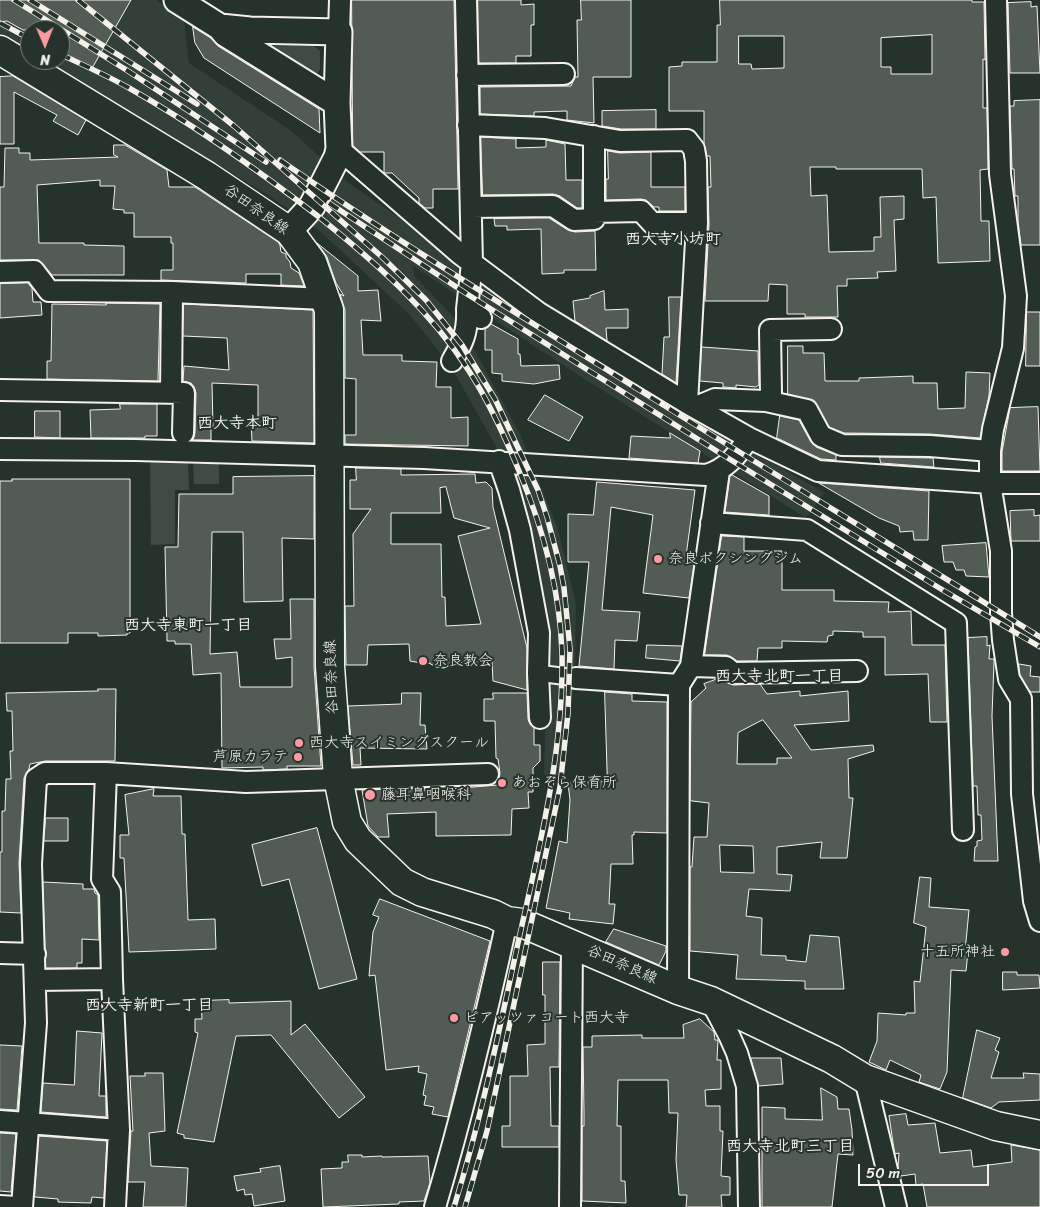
<!DOCTYPE html>
<meta charset="utf-8">
<style>
body{margin:0}
#map{position:relative;width:1040px;height:1207px;overflow:hidden;background:#26332d;font-family:Sriracha,sans-serif}
canvas{display:block}
.north{position:absolute;left:20px;top:20px;width:50px;height:50px;box-sizing:border-box;background:#26332d;border:1px solid #787f78;border-radius:50%;rotate:179deg;font-size:14px;font-weight:700;line-height:20px;text-align:center;color:#f4f1e8}
.north::after{content:'';display:block;margin:auto;width:18px;height:22px;background:#ff9aa2;clip-path:polygon(50% 0,100% 100%,50% 72%,0 100%)}
.scale{position:absolute;left:858px;top:1164px;width:131px;height:22px;box-sizing:border-box;border:2px solid #f4f1e8;border-top:0;padding-left:6px;font-size:15px;line-height:18px;white-space:nowrap;color:#f4f1e8;-webkit-text-stroke:4px #26332d;paint-order:stroke}
</style>
<div id="map">
<canvas width="1040" height="1207"></canvas>
<div class="north">N</div>
<div class="scale">50 m</div>
</div>
<script>
const ctx = document.querySelector('canvas').getContext('2d');
ctx.lineJoin = 'round';
function fillPath(path, color) {
  ctx.fillStyle = color;
  ctx.fill(path, 'evenodd');
}
function strokePath(path, color, width, dash) {
  ctx.strokeStyle = color;
  ctx.lineWidth = width;
  ctx.lineCap = dash ? 'butt' : 'round';
  ctx.setLineDash(dash || []);
  ctx.stroke(path);
}
function label(font, color, halo, rows, align = 'center') {
  ctx.font = font + ' Sriracha,"Klee One",sans-serif';
  ctx.lineWidth = 4;
  ctx.setLineDash([]);
  ctx.textBaseline = 'middle';
  ctx.strokeStyle = halo;
  ctx.fillStyle = color;
  for (const [text, x, y, turn = 0] of rows) {
    ctx.save();
    ctx.translate(x, y);
    ctx.rotate((+turn || 0) * Math.PI / 180);
    ctx.textAlign = isNaN(turn) ? turn : align;
    if (halo) ctx.strokeText(text, 0, 0);
    ctx.fillText(text, 0, 0);
    ctx.restore();
  }
}
fillPath(new Path2D(`
 M0,0H156L184,21L189,63L290,130L350,184L464,262L736,441L824,493L806,518L575,373L413,266L414,276L461,325L520,434L558,529L576,604L575,663L564,777L544,775L548,615L539,571L521,498L494,443L450,365L409,314L323,234L271,197L98,92L40,60H60V30H30V55L0,38Z`), '#333f39');
fillPath(new Path2D(`
 M313,45L320,51V69L315,78L264,46Z
 M150,462L188,463L189,490H175V544L151,545Z
 M219,463V484H194L193,464Z`), '#414b45');
const building = new Path2D(`
 M0,0H131L91,70L60,52V30H23L7,21L0,22Z
 M352,0H454L458,189H433V208H425L419,203V198L392,173H384V152H360L353,146Z
 M478,0H521V5L534,4V25H531V56H516V63H479Z
 M581,0H631V77H593L594,123L567,120V111L534,112V116L480,114V87L571,86L575,77H578L577,20H581Z
 M720,0H972V2H984L985,60L983,59V108H987L988,169L980,170L981,221H989L990,261L938,263L936,197L923,198L922,169H836V167H810L811,196L827,195L829,252L874,251V237H881L880,197L904,196V219L894,220L896,271L877,272L878,278L847,279V286H837L838,317H805V314H787V285L769,284L768,301H705L709,224L708,187H711L710,156H707L704,144V111H669V67L682,66V62H717V25H720ZM932,35V74H891V67H881V38ZM739,36H784V68L752,69L751,64H739Z
 M1031,2V7L1037,6L1040,73H1010L1008,3Z
 M193,27L211,38L218,46L319,109L320,133L204,58L195,43Z
 M13,76L86,120L78,135L53,121L57,115L14,92V144H0V77Z
 M1040,100V245H1021L1018,221V196H1015L1014,169H1012L1010,106H1014V101Z
 M656,110V129H621L602,126V111Z
 M481,137L516,139V148L546,147V140L565,144L566,180H582V208H577L560,196L553,194L483,195Z
 M114,145H125L167,170L169,187H195L278,242L280,245L281,252L286,254V257L290,262L291,268L299,273L304,286L281,285V274H246V283L161,280V270H173V243H171V237H134V213H124V210L113,209L115,186H100V180L37,185L39,243H84V245L124,246V275H52L39,260H0V187H4L5,148H19V153H30V160L118,157L114,155Z
 M608,151L620,153L651,152V187H685V211H659V207H654L646,200L641,199L606,200V179H608Z
 M549,218L568,230L575,232L595,231L596,270H564V273L542,274L541,229L507,230V226H495L494,219Z
 M317,243L358,276V291L378,290L381,321L361,320L363,355H402V361L437,362L436,387H451V418L468,417V446L345,444V435H356V379L345,378V310L340,294L344,296L336,283L327,257Z
 M28,283L32,288L33,302H41L42,315L0,318V284Z
 M604,291L605,310L628,309V328H606L607,341L575,321L573,301L590,298V296Z
 M669,297H681L676,383L662,374L664,337H669Z
 M106,303L160,304L158,381L47,379V361H51L52,304L106,305Z
 M184,304L313,310L314,443L252,441L251,422H258V385L212,383L213,427H211V440H193L195,433L196,393L194,387L191,383L183,381L184,366L229,370L227,338L183,336Z
 M1027,312H1040V366H1026Z
 M491,324L518,339V354H520L521,366L559,365L560,379L534,384L502,381V374L492,373V350H485V329Z
 M788,346H803V353H824L825,381H859V378L913,376V383H937L938,409L965,408L966,372L990,373L989,396L980,438L930,434L844,433L829,427L814,401L788,394Z
 M702,347L758,351L759,385L756,387L736,385V388L723,387V383L700,381Z
 M545,395L583,417L569,441L528,420Z
 M120,404H157V436H145V438H91L90,410L120,409Z
 M1038,407L1040,471H1002V452L1010,408Z
 M35,411H60V438L35,437Z
 M780,416L799,420L811,442L816,447L836,455V460L821,459L777,438Z
 M670,433L700,451L698,463L629,458L631,436L670,438Z
 M880,457L933,458L934,467L881,463Z
 M356,468L401,469V475L475,474L476,483L486,482L492,488L493,507L527,648V690L493,681L492,661L454,663L444,668L436,667L429,663H421L410,661L409,644L368,645L367,665H346L345,606H354L353,534L371,509H350V480H356ZM446,487L454,518L490,528L458,536L481,624L446,626L445,597H442L441,544H391V513H441L440,488Z
 M732,475L769,496V515L725,512L730,476Z
 M314,476V539L282,538L283,601L244,602L243,532H212L210,654L237,652L240,687H292V657L276,659L274,639H291L290,599H314V667L321,766H287V769L263,770V767L222,768L221,673L193,675L191,644H175V641H167L165,547H178L179,494H233V477Z
 M12,479H130V633H127V635L98,636V633H68V643H0V481H12Z
 M597,482L695,490L686,556L695,558L689,598L643,593L653,515L611,507L602,610L640,612L637,641L615,640L614,669L579,666L589,562H568V514L593,515Z
 M819,483L929,491L928,540H914L913,531L900,532L899,526L879,518Z
 M1034,510V516L1040,515V541H1011L1010,511Z
 M722,536L744,537V551H782V590H834V601L889,602L888,612L911,611L912,645H945L947,722H930L928,674L885,675V637H863V632L833,631V635L828,636L827,642L782,641V648H758L757,661H737L727,655H705Z
 M986,543L989,577L966,576L964,570H956L953,562H944L942,546Z
 M987,637V646L990,645L989,659H994V663L992,716L998,861H974L975,847L977,846V841L982,840L981,815H978L977,786H973L968,638Z
 M647,645L682,646L680,661L646,658Z
 M1019,664L1031,666L1030,676L1040,677V692H1030L1020,675Z
 M717,679H721L733,685L760,684L767,694L800,691V696L848,691L849,721L794,725L811,750L873,745L874,751L848,759L849,798H853L847,858H820L822,842L777,847V874L792,875L790,891L749,889L746,916L762,918L761,955L786,956V960L806,962L810,935L839,937L844,989H805V981L736,979L738,955L690,951V867H692L694,837H707L709,803L692,801L690,800L691,702L706,688L704,684ZM763,720L792,758H777V764H737L738,733ZM720,845L753,846L754,873L721,872Z
 M98,689H116L115,761H45L30,764L29,769L24,778L19,863L21,913L0,912V852H2V811H5L6,779H11L10,751H13L12,711H7L6,693L98,691Z
 M605,692L632,694V701L667,702V833L634,832V835H632L633,864H611L609,904H615L613,924L569,919L570,913L546,908L559,841L567,843L570,800L568,783L607,781Z
 M402,693H421L420,725H425L427,749L360,748L361,765H353L348,706L401,704Z
 M493,693H527L528,719L530,724L534,728V745H540V761L533,768V792H528L529,808L512,809L511,835L436,836V812L387,814L389,837H378L368,826L362,790L425,788V791L498,785L500,773L498,759L496,758L495,721H484V699H493Z
 M154,789L153,796H181L182,834H185L188,920L215,919L216,949L129,952L124,858H120V835H129L125,795Z
 M46,818H68V841H44Z
 M317,828L357,979L319,989L289,879L262,886L252,845Z
 M920,877L931,878L929,907L969,910L965,952H968L966,971L951,970L947,1072L940,1089L919,1082L921,1075L890,1060L886,1070L869,1062L877,1041L878,1013L906,1015V1013H915L914,981L920,982L926,927L914,923Z
 M43,882L83,884V889H94L95,893L98,895L99,940L82,939V963H77V968H46Z
 M380,899L490,941L448,1117L432,1114L434,1107L424,1105L426,1096L423,1095L427,1074L418,1072L419,1066L386,1070L375,975L369,976L373,932L379,917L373,915Z
 M614,929L666,946V951L659,965L606,942Z
 M543,962H560L559,1067H550L551,1126H559V1147H502V1126H510V1076H528L527,1045L545,1044V995H543Z
 M1003,972H1017V975H1039L1040,988L1003,990Z
 M229,1000V1003L291,1001V1035L305,1024L365,1097L339,1118L271,1035L236,1036L214,1142L184,1138V1135L177,1133L198,1033L195,1032V1019H202L201,1001Z
 M700,1019L714,1032L715,1040H718L717,1060H721V1089L705,1090L706,1106H720V1131H723L721,1176L730,1177V1195H721L722,1207H686L687,1195H679L676,1160L678,1113H669L668,1080H618L617,1126H621V1181H625L626,1203L582,1201V1126H584V1113L583,1047H592V1036L642,1035V1038H684L683,1025Z
 M977,1030L1000,1038L995,1050L999,1052L991,1078H1024L1023,1073L1040,1074V1100L999,1102L991,1108L963,1098Z
 M77,1031L102,1033L99,1096H106V1117L41,1112L43,1083L74,1085Z
 M0,1045L22,1046L17,1110L0,1109Z
 M751,1058H781L783,1084L759,1086Z
 M145,1073H163L165,1131L149,1133L151,1166L188,1168L186,1207H143L145,1182H128L131,1131H133L130,1076H145Z
 M821,1088L837,1097L838,1109H849L852,1130L853,1155L838,1154L832,1207H762V1107L785,1108V1119L822,1120Z
 M906,1114L908,1125L935,1123L940,1153L971,1150L973,1167L1012,1162L1011,1145L1040,1150V1207H927L923,1184L916,1185L915,1174L901,1176L898,1167L899,1153L895,1154L894,1149L889,1116Z
 M0,1133L16,1134L11,1192L0,1191Z
 M39,1136L107,1141L104,1198L92,1197L91,1203L58,1202V1199L35,1197Z
 M348,1155H362V1157L382,1156V1157L428,1156L430,1183L424,1201L399,1202V1204L323,1207L321,1169L342,1168V1162H348Z
 M280,1166L285,1201L254,1206L252,1194L245,1195L244,1189L237,1191L234,1176L261,1172L260,1169Z`);
fillPath(building, '#525c55');
strokePath(building, '#f4f1e8', 1);
const pedestrian = new Path2D(`
 M538,673L576,678`);
const minor = new Path2D(`
 M466,0L472,263L467,309
 M996,0L1000,174L1016,296L1013,348L993,429L990,451V483L1001,551V613L1003,640L1009,679L1021,699L1022,794L1034,901L1040,921
 M339,32L340,0
 M467,75L564,74
 M468,125L545,128L620,141L687,140L694,149L696,161L697,223L687,403
 M339,149L460,254L539,313L687,403L749,438L818,471L990,483H1040
 M471,207L553,206L574,220L594,219V136
 M594,212L641,211L652,223H697
 M0,272L34,271L49,291L172,292L325,299
 M452,361C463,342 468,332 467,309L481,318
 M0,390L184,393L183,433
 M171,392L172,292
 M766,401L807,410L821,436L842,445L930,446L990,451
 M696,407L715,399L766,401L771,394L770,330L831,329
 M0,449L135,450L424,458L706,475C727,469 737,455 749,438
 M499,461L509,490L520,530L539,633L538,673L540,718
 M711,523L807,530L956,623L963,830
 M691,666L726,667L733,673L857,671
 M576,678L679,685L691,666L719,471
 M106,773L102,879L110,892L112,979L119,1130L115,1207
 M0,953L35,954
 M36,980L112,979
 M678,990L679,685
 M711,1001L729,1035L737,1053L747,1086L749,1207
 M865,1079L896,1207
 M0,1121L119,1130
 M0,1206L16,1207
 M22,1207L36,1023L31,864L36,779L45,773H106L246,782L488,774
 M435,1207C463,1113 486,1017 507,921
 M570,1207L572,943`);
const tertiary = new Path2D(`
 M177,0L220,27L226,34L337,103
 M220,27L250,30L339,32L337,103L339,149L337,157L312,206L289,231`);
const secondary = new Path2D(`
 M0,50L207,176L289,231L312,262L329,310L330,666L338,778L347,822L358,840L402,882L422,892L493,914L507,921L522,923L678,990L711,1001L832,1059L865,1079L996,1126L1040,1135`);
strokePath(pedestrian, '#f4f1e8', 19);
strokePath(minor, '#f4f1e8', 24);
strokePath(tertiary, '#f4f1e8', 29);
strokePath(secondary, '#f4f1e8', 31);
strokePath(pedestrian, '#26332d', 15);
strokePath(minor, '#26332d', 20);
strokePath(tertiary, '#26332d', 25);
strokePath(secondary, '#26332d', 28);
const rail = new Path2D(`
 M14,0L128,71L266,162
 M30,0L197,104
 M78,0L234,126L382,257L426,300L462,345L495,399L538,490L547,517L560,566L564,588L570,649L568,713L560,787L487,1131L465,1207
 M0,23L30,39
 M60,54C83,65 106,75 129,88C196,126 258,170 319,217C375,262 430,310 469,371C489,402 505,437 519,471C543,528 560,592 562,653C564,751 539,848 518,943C499,1031 481,1120 454,1207
 M280,160C369,222 461,279 553,336C714,438 878,536 1040,637
 M329,203L467,294L731,460L941,589L1040,647`);
strokePath(rail, '#f4f1e8', 5.5);
strokePath(rail, '#26332d', 4, [11]);
for (const [x, y, r, color] of [
 [658,559,5,"#ff9aa2"],
 [423,661,5,"#ff9aa2"],
 [299,743,5,"#ff9aa2"],
 [298,757,5,"#ff9aa2"],
 [502,783,5,"#ff9aa2"],
 [370,795,6,"#ff9aa2"],
 [1005,952,5,"#ff9aa2"],
 [454,1018,5,"#ff9aa2"]
]) {
  const dot = new Path2D();
  dot.arc(x, y, r, 0, 2 * Math.PI);
  ctx.fillStyle = color;
  ctx.fill(dot);
  strokePath(dot, '#26332d', 2);
}
label('15px', '#f4f1e8', '#26332d', [
 ["谷田奈良線",256,210,35],
 ["谷田奈良線",332,677,-92],
 ["谷田奈良線",622,965,24]
]);
label('15px', '#f4f1e8', '#26332d', [
 ["奈良ボクシングジム",668,559],
 ["奈良教会",433,661],
 ["西大寺スイミングスクール",309,743],
 ["芦原カラテ",288,757,"right"],
 ["あおぞら保育所",512,783],
 ["藤耳鼻咽喉科",381,795],
 ["十五所神社",995,952,"right"],
 ["ピアッツァコート西大寺",464,1018]
], 'left');
label('bold 16px', '#f4f1e8', '#26332d', [
 ["西大寺小坊町",673,240],
 ["西大寺本町",237,424],
 ["西大寺東町一丁目",188,626],
 ["西大寺北町一丁目",779,677],
 ["西大寺新町一丁目",149,1006],
 ["西大寺北町三丁目",790,1147]
]);
</script>
